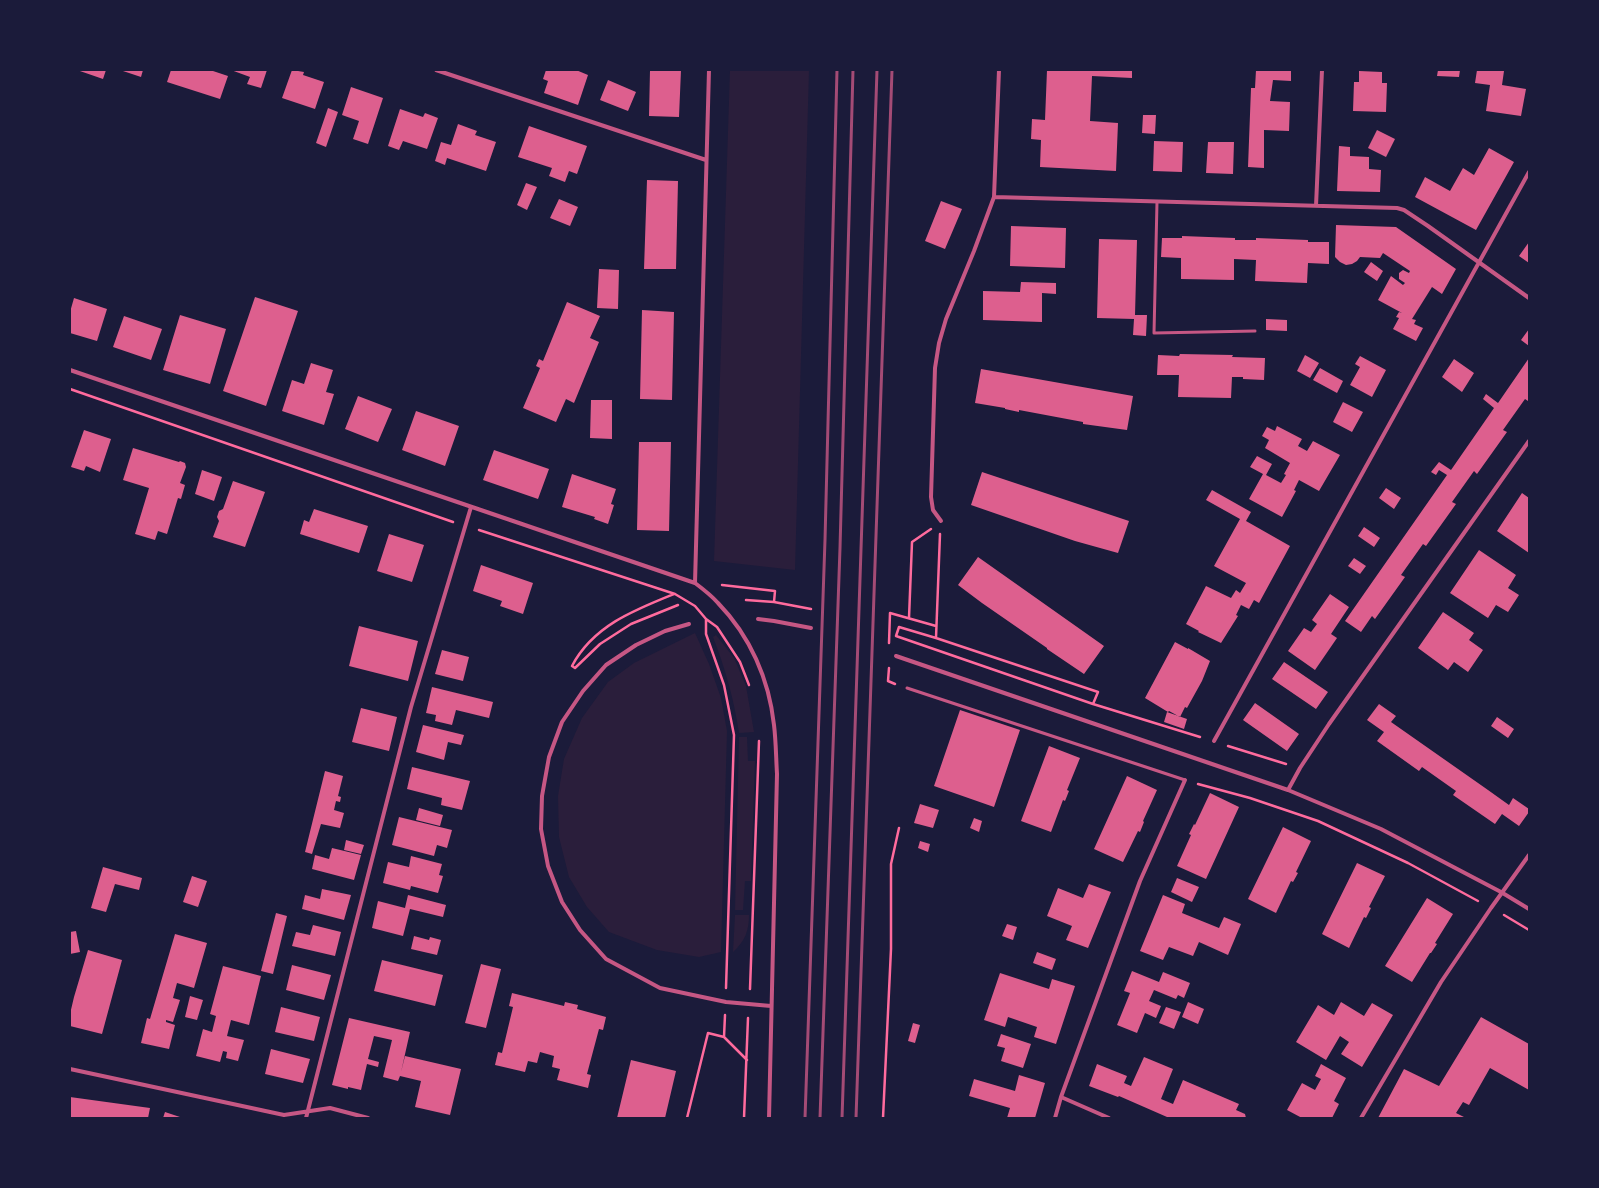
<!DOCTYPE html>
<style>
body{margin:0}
#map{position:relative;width:1599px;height:1188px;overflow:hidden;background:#1b1b3a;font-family:Jost,sans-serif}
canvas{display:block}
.frame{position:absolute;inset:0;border:71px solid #1b1b3a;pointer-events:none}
</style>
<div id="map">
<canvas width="1599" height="1188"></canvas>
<div class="frame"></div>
</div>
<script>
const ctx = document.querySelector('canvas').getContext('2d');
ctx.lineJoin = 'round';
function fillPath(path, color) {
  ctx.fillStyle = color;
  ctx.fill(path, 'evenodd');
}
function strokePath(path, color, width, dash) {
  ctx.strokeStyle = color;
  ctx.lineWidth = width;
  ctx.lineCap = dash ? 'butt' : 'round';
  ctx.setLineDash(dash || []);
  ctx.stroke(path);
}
fillPath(new Path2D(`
 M730,70H809L795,570L714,561Z
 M695,633L709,664L721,698L727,731L721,952L699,957L657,950L609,932L587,907L569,877L559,837L558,796L564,759L582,718L608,682L634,663Z
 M716,635L734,658L746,686L754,732L739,733C734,699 725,668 713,637Z
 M739,737H747L748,761H755L751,881H745L743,910H735Z
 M735,915H749C749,931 745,941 733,952Z`), '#2a1e3b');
fillPath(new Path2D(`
 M77,70H106L103,79Z
 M120,70H143L141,77Z
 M171,70H210L228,76L220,99L167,82Z
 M231,70H267L261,88L247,84L250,77Z
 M292,70L304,72L303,75L324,82L315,109L282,98Z
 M546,70H576L588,75L578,105L544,93L548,81L543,79Z
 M650,70H681L679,117L649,116Z
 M1047,70H1132V78L1092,76L1090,121L1118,123L1116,171L1040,167L1041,140L1031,139L1032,119L1045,120Z
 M1256,70H1291V81L1273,80L1270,101L1290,102L1289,131L1264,130V168L1248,167L1251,88H1255Z
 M1438,70H1460L1459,77L1437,76Z
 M1477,70L1504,71L1502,85L1526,89L1521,116L1486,111L1490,85L1475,83Z
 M1359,71L1382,72V83H1387L1386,112L1353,111L1354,82H1359Z
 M608,80L636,92L628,111L600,100Z
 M351,87L383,98L368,144L353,139L359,121L342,115Z
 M328,108L338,112L326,147L316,143Z
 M400,109L423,117L425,113L438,118L427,149L403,141L399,150L388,146Z
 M1143,115H1156L1155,134L1142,133Z
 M458,124L477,131L475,135L496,142L486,171L447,158L445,165L435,161L441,142L451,145Z
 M529,126L587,146L577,174L569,171L565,182L549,176L552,168L518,157Z
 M1377,130L1395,139L1386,157L1368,148Z
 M1154,141L1183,142L1182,172L1153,171Z
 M1208,142H1234L1233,174L1206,173Z
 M1339,146L1350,147V156L1369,157V169L1381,170L1380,192L1337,191Z
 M1489,148L1514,162L1476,230L1415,197L1425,177L1450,191L1463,168L1474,175Z
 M647,180L678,181L676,269H644Z
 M526,183L537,187L527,210L517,205Z
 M559,199L578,207L570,226L550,218Z
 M941,201L962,209L945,249L925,241Z
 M1336,225L1396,227L1456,269L1442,294L1432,287L1412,319L1416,320L1414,324L1423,328L1416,341L1393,329L1399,318L1396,317L1399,312L1402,313L1378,300L1391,276L1403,285L1405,283L1399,279V273L1403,270L1409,273L1410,271L1383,253L1380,258L1360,257L1357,261L1352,264L1346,265L1340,262L1335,257Z
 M1011,226L1066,228L1065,268L1010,266Z
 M1182,236L1235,238V240H1256V238L1308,240V242H1329V264L1308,263L1307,283L1255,281L1256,260L1234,259V280L1181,279V258L1161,257L1162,238H1182Z
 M1099,239L1137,240L1135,315H1147L1146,336L1133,335L1134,319L1097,318Z
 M1529,242V263L1519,256Z
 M1371,262L1383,271L1377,281L1364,272Z
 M599,269L619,270L618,309L597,308Z
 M1021,282L1056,283V294L1042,293V322L983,320V291L1020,292Z
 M255,297L298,311L266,406L223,391Z
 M74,298L107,309L97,341L70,333V312Z
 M567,302L600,316L590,338L599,342L574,403L566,399L556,422L523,408L540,368L536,366L539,359L543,361Z
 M642,310L674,312L672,400L640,399Z
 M180,315L226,329L210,384L163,370Z
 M124,316L162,329L151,360L113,347Z
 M1266,319L1287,320V331L1266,330Z
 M1529,329V346L1521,340Z
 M1180,354L1233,355L1232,357L1265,358L1264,380L1243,379V377H1232L1231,398L1178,397L1179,375H1157L1158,355L1179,356Z
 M1305,355L1319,363L1310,378L1297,371Z
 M1360,356L1386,370L1372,397L1350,385L1360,367L1355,364Z
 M1529,358V400L1528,401L1525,399L1503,430L1507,432L1477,474L1474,471L1452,502L1456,504L1426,546L1423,544L1401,575L1405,577L1375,619L1372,616L1361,632L1345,621L1447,475L1439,470L1436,475L1431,472L1439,462L1451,470L1494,408L1483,399L1486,394L1498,403Z
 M1454,359L1474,373L1462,392L1442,377Z
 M311,363L333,370L326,392L334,394L324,425L282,411L292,380L304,384Z
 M1320,368L1343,381L1337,393L1313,380Z
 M981,369L1133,396L1127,430L1083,424V422L1019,410V412L1005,409V408L975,403Z
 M358,396L392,409L378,442L345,429Z
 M591,400H612V439L590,438Z
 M1343,402L1363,412L1352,432L1333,422Z
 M416,411L459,426L445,466L402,450Z
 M1277,426L1302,439L1298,446L1307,451L1313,441L1340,455L1319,491L1299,480L1294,490L1296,491L1282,517L1249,499L1263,474L1250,467L1257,456L1272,464L1266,475L1281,483L1286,475L1284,474L1290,463L1265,448L1269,440L1262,436L1267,427L1275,431Z
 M84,430L111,439L100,472L86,466L84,471L71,467Z
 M639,442H671L669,531L637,530Z
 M133,448L179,462L180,461L185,463L186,467L180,483L185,485L181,499L178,498L167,534L158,531L155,540L135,534L149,488L123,480Z
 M494,450L549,469L538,499L483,480Z
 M202,470L222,477L214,501L195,494Z
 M982,472L1129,521L1118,553L1075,541L971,505Z
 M572,474L616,489L611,504L614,505L608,524L594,519L595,517L562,507Z
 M233,481L265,492L245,547L213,537L219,521L217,517L219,511L223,509Z
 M1386,488L1401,498L1394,509L1379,498Z
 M1212,490L1251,512L1246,521L1290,546L1259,603L1254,600L1249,609L1241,605L1236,615L1238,616L1221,643L1198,632L1199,631L1186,624L1206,586L1231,598L1236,590L1240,593L1246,583L1214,566L1240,519L1206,500Z
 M1522,493L1529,498V553L1497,531Z
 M314,509L368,526L359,553L300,534L304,520L309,522Z
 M1364,527L1380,538L1374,547L1358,536Z
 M389,534L424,545L412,582L377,571Z
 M1479,550L1516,575L1508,588L1519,595L1508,612L1496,605L1488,618L1450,593Z
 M978,557L1104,646L1084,674L1047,649V648L982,603L958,585Z
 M1354,558L1366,566L1360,574L1348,566Z
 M481,565L533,583L523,614L500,606L502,601L473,591Z
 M1330,594L1349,607L1331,634L1337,638L1315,670L1288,651L1304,628L1311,632L1317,624L1312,620Z
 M1443,612L1474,633L1469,640L1483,650L1468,672L1454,662L1448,670L1418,648Z
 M359,626L418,641L408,681L349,666Z
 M1175,642L1188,649V648L1210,661L1202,681L1187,708L1185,707L1180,717L1169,711L1168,712L1145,698Z
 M442,650L469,657L463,681L435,674Z
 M1284,662L1328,692L1316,709L1272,679Z
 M432,687L493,702L489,718L456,710L452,725L435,721L436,715L426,713Z
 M1255,703L1299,734L1287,751L1243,720Z
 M1379,704L1396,716L1391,722L1488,790L1509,805L1513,798L1529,809V812L1519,826L1502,814L1495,824L1453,795L1456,791L1422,767L1419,771L1377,741L1384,732L1367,720Z
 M361,708L397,717L389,751L352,742Z
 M960,710L1020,730L994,807L934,786Z
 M1167,712L1187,719L1184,729L1164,722Z
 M1497,717L1514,729L1508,738L1491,726Z
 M423,725L464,735L461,745L448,742L444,760L416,752Z
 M1049,746L1080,758L1067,790L1069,791L1065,801L1063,800L1051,832L1021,821Z
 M412,767L470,781L462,810L441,805L442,798L407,789Z
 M325,771L343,776L338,796L341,797L340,802L336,801L334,810L344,813L340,828L321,824L312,854L305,852Z
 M1127,776L1157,790L1143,821L1144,822L1140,832L1138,831L1123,862L1094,849Z
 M1210,793L1239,807L1206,879L1177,866L1191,835L1189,834L1194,824L1195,825Z
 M920,804L939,810L933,828L914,823Z
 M419,808L443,815L440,826L416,820Z
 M399,817L452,830L447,848L437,845L434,856L392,845Z
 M974,818L982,821L979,832L970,828Z
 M1283,827L1311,841L1296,872L1298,873L1293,882L1291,881L1276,913L1248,899Z
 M346,840L364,845L361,854L344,850Z
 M920,841L930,844L928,852L918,848Z
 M332,848L361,855L354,880L312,869L315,855L329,859Z
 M411,856L442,864L439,875L443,876L438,893L411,886L410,890L383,883L388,862L409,867Z
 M1357,863L1385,876L1369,907L1371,908L1366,918L1364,917L1349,948L1322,934Z
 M103,867L142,878L139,890L115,884L106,912L91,908Z
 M192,876L207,881L198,907L183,902Z
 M1177,878L1199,887L1192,902L1171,892Z
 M1089,884L1111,892L1088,948L1066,940L1072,926L1047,916L1058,888L1083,898Z
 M322,889L351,895L344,920L302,909L305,895L320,899Z
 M408,895L446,905L443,917L410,909L403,936L372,928L378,901L405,908Z
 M1163,895L1185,904L1182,913L1219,928L1224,917L1241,924L1228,955L1199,942L1193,956L1169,947L1163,960L1140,951Z
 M1427,898L1453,914L1435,943L1437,944L1431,953H1430L1412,982L1385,966Z
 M276,913L287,916L273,974L261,971Z
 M1007,924L1017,927L1013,940L1002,936Z
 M313,925L341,932L335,956L292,946L296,932L310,935Z
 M76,931L80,952L70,954V932Z
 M175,934L207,943L194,988L177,983L173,998L180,1000L173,1022L166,1020V1022L175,1025L169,1049L141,1043L147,1018L150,1019Z
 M414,936L429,940L430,937L441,940L437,955L411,949Z
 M88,950L122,960L102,1034L70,1026V1014L74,997Z
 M1037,952L1056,959L1052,970L1033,963Z
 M382,960L443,975L435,1006L374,991Z
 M481,964L501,969L486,1028L465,1023Z
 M292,965L331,975L324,1000L286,990Z
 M223,966L261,976L249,1025L231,1020L227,1036L244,1040L238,1061L226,1058L227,1052L223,1051L220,1062L196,1056L203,1029L212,1032L216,1016L210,1014Z
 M1132,971L1159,982L1163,972L1190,983L1184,998L1178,995L1176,999L1154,990L1149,1001L1161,1006L1156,1018L1145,1013L1137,1033L1117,1025L1130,993L1124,991Z
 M1000,973L1049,989L1052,979L1075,986L1056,1044L1034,1037L1037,1027L1008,1017L1005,1027L984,1020Z
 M512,993L564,1006L565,1002L578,1005L577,1009L606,1017L603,1030L599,1029L587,1074L591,1075L588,1088L557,1080L560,1069L552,1067L554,1056L540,1052L537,1063L528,1061L525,1072L495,1065L498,1052L502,1053L513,1007L509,1006Z
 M190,996L203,1000L197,1020L185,1017Z
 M1188,1002L1204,1009L1198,1024L1182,1017Z
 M1341,1002L1364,1016L1372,1003L1393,1015L1362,1067L1341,1054L1349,1042L1340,1036L1326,1060L1296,1042L1318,1005L1334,1015Z
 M281,1007L320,1017L314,1041L275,1032Z
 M1166,1007L1181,1012L1174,1029L1159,1023Z
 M1481,1017L1529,1044V1090L1490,1068L1469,1105L1463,1102L1456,1113L1466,1118H1378L1404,1069L1439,1086Z
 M349,1018L410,1032L401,1072L405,1056L461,1069L450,1115L415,1107L421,1081L400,1076L398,1081L383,1077L392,1040L374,1036L368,1059L379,1062L378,1067L367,1064L361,1090L348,1087V1089L332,1085Z
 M913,1023L920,1025L915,1043L908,1041Z
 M1001,1034L1031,1044L1023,1068L1001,1061L1005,1048L997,1046Z
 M271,1049L310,1059L303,1083L265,1074Z
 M1144,1057L1173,1069L1161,1099L1173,1104L1183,1080L1239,1104L1236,1110L1245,1114L1246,1118H1167V1117L1119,1096L1118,1097L1089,1086L1097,1064L1127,1076L1124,1083L1131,1086Z
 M631,1060L676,1071L665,1118H617Z
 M1321,1064L1346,1078L1334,1101L1339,1104L1332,1118H1302L1287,1110L1302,1083L1315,1090L1321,1079L1315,1076Z
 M1019,1075L1045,1083L1035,1118H1007L1010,1108L969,1096L974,1079L1015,1091Z
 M70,1097L150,1108L148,1118H70Z
 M165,1112L183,1118H163Z`), '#dd5f8e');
strokePath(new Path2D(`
 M70,389L453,522
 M479,530L675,594L695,606L706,619L717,627L740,662L749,685
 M940,534L936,638L1098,692L1093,704L1200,737
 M722,585L775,591L774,602
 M674,594C634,610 593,626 572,666L575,668L600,644L631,624L678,605
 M746,600L774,602L811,609
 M909,618L912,542L931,529
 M706,619V634L724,685L734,735L726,988
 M936,638L899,627L896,636L1093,704
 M889,643L890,613L936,626
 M889,668L888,681L895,684
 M1228,746L1286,764
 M1198,784L1250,798L1318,821L1408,863L1478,901
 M1504,915L1529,930
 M750,989L759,741
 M725,1015L724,1037L747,1060
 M687,1118L708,1033L724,1037
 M744,1118L748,1018
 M883,1118L891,949V864L899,828`), '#ff6b9d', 2.5);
strokePath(new Path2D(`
 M1157,202L1154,333L1255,331
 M907,688L1185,780`), '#c65784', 3);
strokePath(new Path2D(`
 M436,70L706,160
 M994,197L1397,208L1404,210L1428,226L1529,298
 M1316,206L1322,70
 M70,370L695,583C703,589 711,595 718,603C750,636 769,679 774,725C776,741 776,758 777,774L769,1118
 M941,521L933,510L931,497L935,368L939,343L946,319L974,251L994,197L999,70
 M695,583L709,70
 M758,619L774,621L811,628
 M689,624L665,631L636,645L606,665L583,691L562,722L549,757L542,796L541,829L548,866L562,902L580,930L606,959L660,988L726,1002L771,1006
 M896,656L1288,790L1381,829L1501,892L1529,909
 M1214,741L1529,172
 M1288,790L1300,768L1329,724L1529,441
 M70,1069L284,1115L330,1108L368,1118
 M1061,1097L1109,1118
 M306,1118L411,707L471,507
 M1055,1118L1061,1097L1140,881L1185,780
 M1361,1118L1441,982L1491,908L1529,855`), '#c65784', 4);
strokePath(new Path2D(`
 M805,1118L825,540L837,70
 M820,1118L840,548L853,70
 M842,1118L877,70
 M856,1118L892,70`), '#a44b75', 3);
</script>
